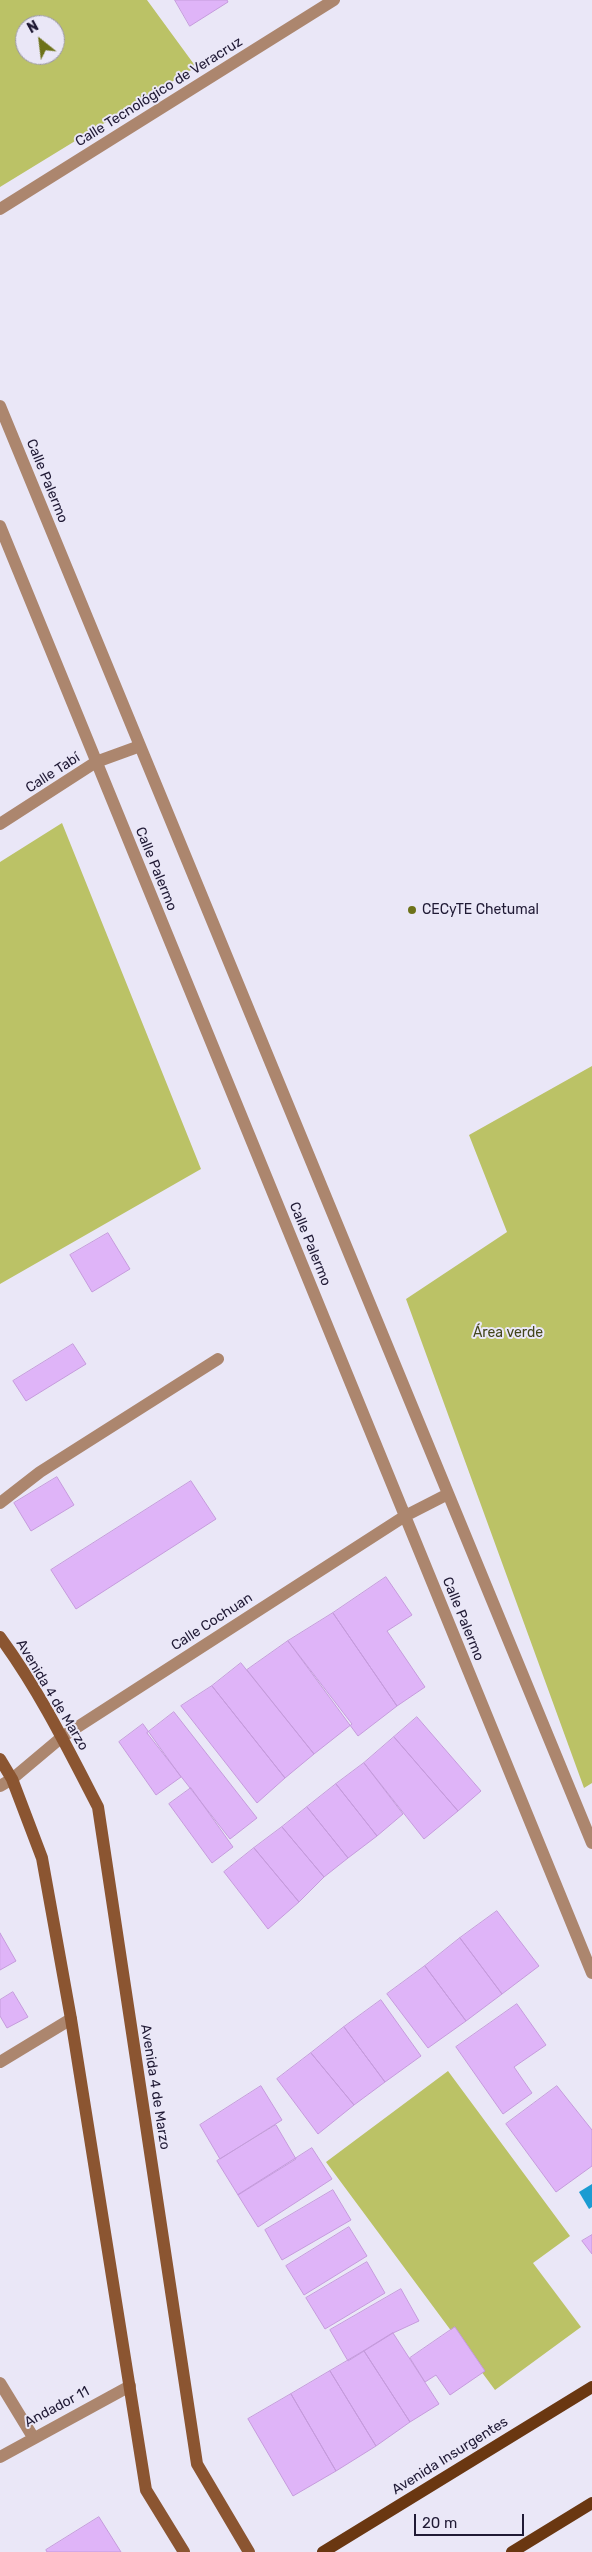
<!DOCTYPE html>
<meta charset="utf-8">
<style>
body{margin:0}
#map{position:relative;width:592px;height:2552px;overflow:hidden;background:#eae7f7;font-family:Rubik,sans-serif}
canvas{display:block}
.north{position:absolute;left:15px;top:15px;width:50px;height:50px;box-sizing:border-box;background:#eae7f7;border:1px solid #9995a9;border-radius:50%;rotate:331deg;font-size:14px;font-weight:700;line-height:20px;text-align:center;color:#201a35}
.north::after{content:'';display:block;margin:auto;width:18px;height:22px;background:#6d7219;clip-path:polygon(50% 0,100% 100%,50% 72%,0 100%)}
.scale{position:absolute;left:414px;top:2514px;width:110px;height:22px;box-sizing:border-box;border:2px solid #201a35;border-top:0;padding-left:6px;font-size:15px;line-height:18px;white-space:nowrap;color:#201a35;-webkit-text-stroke:4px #eae7f7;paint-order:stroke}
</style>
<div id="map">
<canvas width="592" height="2552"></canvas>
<div class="north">N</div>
<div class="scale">20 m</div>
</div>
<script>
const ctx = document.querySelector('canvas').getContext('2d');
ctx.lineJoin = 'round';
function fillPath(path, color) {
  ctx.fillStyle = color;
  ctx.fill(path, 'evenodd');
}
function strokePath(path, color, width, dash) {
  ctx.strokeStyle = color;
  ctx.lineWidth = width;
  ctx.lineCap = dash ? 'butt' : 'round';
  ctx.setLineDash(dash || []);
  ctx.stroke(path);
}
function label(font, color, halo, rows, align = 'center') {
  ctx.font = font + ' Rubik,sans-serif';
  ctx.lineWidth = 4;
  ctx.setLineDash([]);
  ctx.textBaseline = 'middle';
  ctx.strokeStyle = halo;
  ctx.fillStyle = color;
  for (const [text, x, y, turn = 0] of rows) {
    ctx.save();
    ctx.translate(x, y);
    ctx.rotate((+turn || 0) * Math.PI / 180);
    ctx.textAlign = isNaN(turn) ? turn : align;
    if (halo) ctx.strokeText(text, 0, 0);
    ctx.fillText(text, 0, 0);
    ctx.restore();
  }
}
fillPath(new Path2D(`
 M0,0H147L196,67L0,187ZM25,25H55V55H25Z
 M62,823L201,1169L0,1284V862Z
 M592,1066V1783L584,1788L406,1299L507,1232L469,1135Z
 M448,2071L570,2236L533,2263L581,2327L495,2390L326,2162Z`), '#bbc266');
fillPath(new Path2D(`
 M592,2184V2207L589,2209L579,2192Z`), '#1c9cd2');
const building = new Path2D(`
 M175,0H227L228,2L190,26Z
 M108,1233L130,1269L92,1292L70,1255Z
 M73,1344L86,1364L26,1401L13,1381Z
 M57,1477L74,1505L31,1531L14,1503Z
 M191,1481L216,1519L76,1609L51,1570Z
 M386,1577L412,1615L387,1631L425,1687L397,1706L333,1613Z
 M333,1613L397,1706L358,1736L288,1641Z
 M288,1641L352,1724L314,1754L247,1670Z
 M241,1663L314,1754L285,1778L212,1686Z
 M212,1686L285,1778L257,1803L181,1706Z
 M174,1712L257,1818L230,1839L147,1733Z
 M417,1717L481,1791L458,1811L394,1737Z
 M143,1724L181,1777L156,1795L119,1742Z
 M394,1737L458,1811L424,1839L364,1763Z
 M364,1763L403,1814L377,1836L336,1784Z
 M336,1784L377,1836L348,1858L307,1807Z
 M191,1788L233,1847L212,1863L169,1804Z
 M307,1807L348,1858L324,1877L282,1827Z
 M282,1827L324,1877L299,1902L254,1848Z
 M254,1848L299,1902L268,1929L224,1872Z
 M497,1911L539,1966L502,1994L460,1938Z
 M0,1933L16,1961L0,1970Z
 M460,1938L502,1994L466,2021L425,1966Z
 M425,1966L466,2021L428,2048L387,1994Z
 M13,1992L28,2017L7,2028L0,2016V2000Z
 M381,2000L421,2056L385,2082L344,2027Z
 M517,2004L546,2045L514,2067L532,2093L503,2114L456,2047Z
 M344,2027L385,2082L354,2105L311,2053Z
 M311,2053L354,2105L318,2134L277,2079Z
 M261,2086L282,2120L220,2159L200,2125Z
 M557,2086L592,2130V2166L556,2192L506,2124Z
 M276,2125L296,2159L238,2195L217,2161Z
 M312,2148L332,2179L258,2227L238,2195Z
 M333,2190L351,2220L282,2260L265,2230Z
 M349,2227L367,2256L304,2295L286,2266Z
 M592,2235V2254L582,2241Z
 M367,2262L385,2293L325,2329L306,2298Z
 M401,2289L419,2321L393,2333L348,2361L330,2330Z
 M455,2327L485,2371L450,2395L436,2375L425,2382L410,2358Z
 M393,2333L439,2404L410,2422L364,2351Z
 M364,2351L410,2422L376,2446L330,2371Z
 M330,2371L376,2446L336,2471L291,2394Z
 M291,2394L336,2471L293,2496L248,2419Z
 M99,2517L121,2552H47L46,2550Z`);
fillPath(building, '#dfb4f8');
strokePath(building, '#c59bdc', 1);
strokePath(new Path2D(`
 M0,1503L40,1472L218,1359`), '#ac866e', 12);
strokePath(new Path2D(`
 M0,209L334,0
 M0,406L592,1843
 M0,526L592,1973
 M0,824L96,762L140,746
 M0,1786L12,1779L62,1737L405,1516L448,1494
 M0,2062L71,2019
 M0,2383L33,2437
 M0,2457L130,2386`), '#ac866e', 12);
strokePath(new Path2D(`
 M0,1637C39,1690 68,1749 98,1807L197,2464L249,2552
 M0,1759L12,1779L42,1858L71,2019L146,2490L184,2552`), '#8b5531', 12);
strokePath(new Path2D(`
 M323,2552L592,2387
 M512,2552L592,2503`), '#6a3711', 12);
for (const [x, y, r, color] of [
 [412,910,5,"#6d7219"]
]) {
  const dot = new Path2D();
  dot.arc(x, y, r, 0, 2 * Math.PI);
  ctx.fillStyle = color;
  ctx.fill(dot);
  strokePath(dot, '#eae7f7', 2);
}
label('14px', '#201a35', '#eae7f7', [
 ["Calle Tecnológico de Veracruz",159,92,-32],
 ["Calle Palermo",47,481,68],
 ["Calle Tabí",53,773,-33],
 ["Calle Palermo",156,869,68],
 ["Calle Palermo",310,1244,68],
 ["Calle Palermo",463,1619,68],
 ["Calle Cochuan",212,1622,-33],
 ["Avenida 4 de Marzo",52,1695,59],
 ["Avenida 4 de Marzo",155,2087,81],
 ["Andador 11",57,2407,-28],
 ["Avenida Insurgentes",450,2456,-32]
]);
label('14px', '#201a35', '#eae7f7', [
 ["CECyTE Chetumal",422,910]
], 'left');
label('14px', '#43461b', '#eae7f7', [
 ["Área verde",508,1333]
]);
</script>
